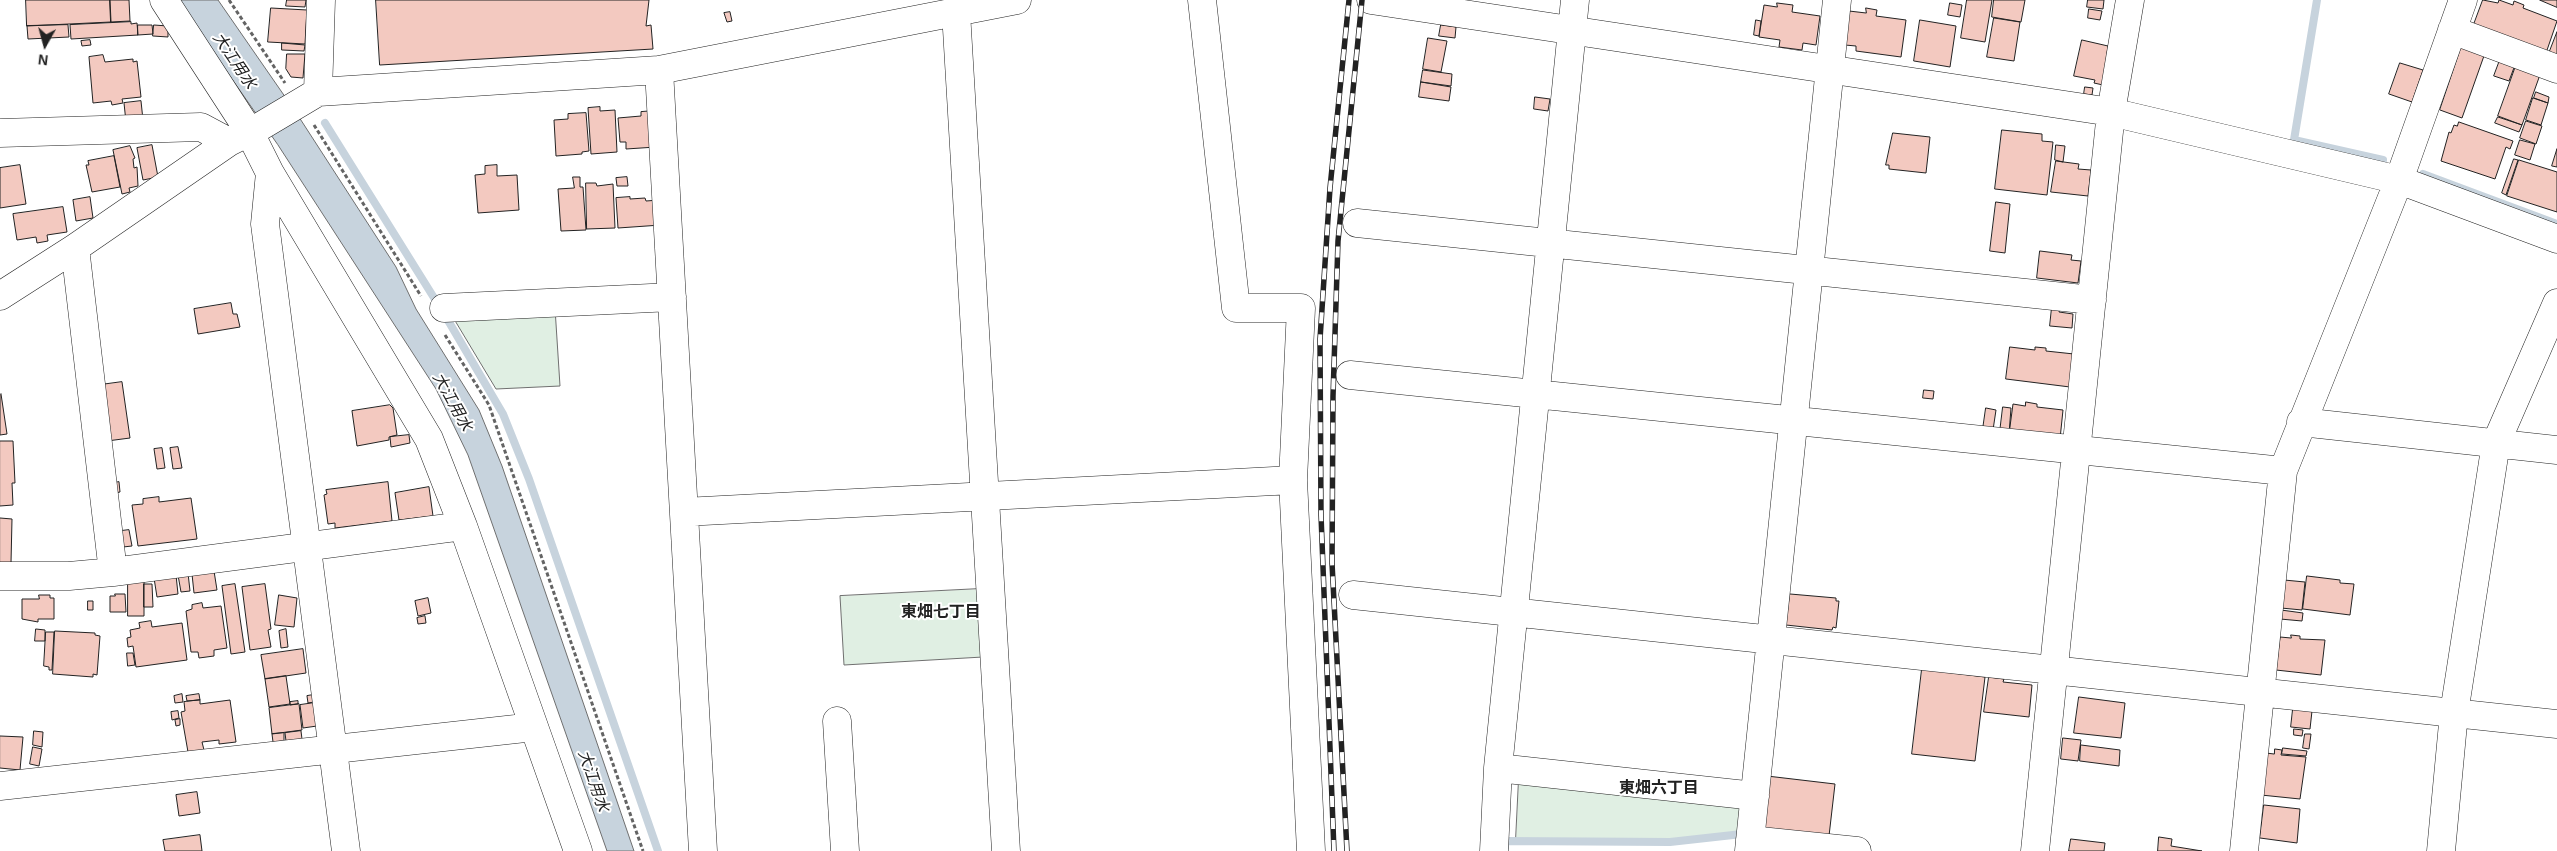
<!DOCTYPE html>
<meta charset="utf-8">
<style>
body{margin:0}
#map{position:relative;width:2557px;height:851px;overflow:hidden;background:#fff;font-family:Helvetica,sans-serif}
canvas{display:block}
.north{position:absolute;left:20px;top:20px;width:50px;height:50px;-webkit-text-stroke:4px #fff;paint-order:stroke;rotate:187deg;font-size:14px;font-weight:700;line-height:20px;text-align:center;color:#222}
.north::after{content:'';display:block;margin:auto;width:18px;height:22px;background:#222;clip-path:polygon(50% 0,100% 100%,50% 72%,0 100%)}
</style>
<div id="map">
<canvas width="2557" height="851"></canvas>
<div class="north">N</div>
</div>
<script>
const ctx = document.querySelector('canvas').getContext('2d');
ctx.lineJoin = 'round';
function fillPath(path, color) {
  ctx.fillStyle = color;
  ctx.fill(path, 'evenodd');
}
function strokePath(path, color, width, dash) {
  ctx.strokeStyle = color;
  ctx.lineWidth = width;
  ctx.lineCap = dash ? 'butt' : 'round';
  ctx.setLineDash(dash || []);
  ctx.stroke(path);
}
function label(font, color, halo, rows, align = 'center') {
  ctx.font = font + ' Helvetica,"Noto Sans JP",sans-serif';
  ctx.lineWidth = 4;
  ctx.setLineDash([]);
  ctx.textBaseline = 'middle';
  ctx.strokeStyle = halo;
  ctx.fillStyle = color;
  for (const [text, x, y, turn = 0] of rows) {
    ctx.save();
    ctx.translate(x, y);
    ctx.rotate((+turn || 0) * Math.PI / 180);
    ctx.textAlign = isNaN(turn) ? turn : align;
    if (halo) ctx.strokeText(text, 0, 0);
    ctx.fillText(text, 0, 0);
    ctx.restore();
  }
}
const green = new Path2D(`
 M555,308L560,386L496,389L451,314Z
 M979,589L983,657L844,665L840,596Z
 M1519,778L1749,801L1742,832L1670,840L1516,839Z`);
fillPath(green, '#e0efe3');
strokePath(green, '#6f6f6f', 1);
const water = new Path2D(`
 M177,0H218L297,114L396,267L416,309L479,410L502,466L634,851H607L468,455L436,389L278,145Z`);
fillPath(water, '#c7d3dd');
strokePath(water, '#6f6f6f', 1);
strokePath(new Path2D(`
 M2317,0L2294,140L2383,160
 M325,123L436,301
 M2423,174L2557,224
 M446,317L503,414L529,479L658,851
 M1505,847V841L1670,842L1742,834`), '#c7d3dd', 8);
const building = new Path2D(`
 M26,0H110L111,22L27,26Z
 M110,0H129L130,21L111,22Z
 M287,0H306L305,7L286,6Z
 M376,0H649L646,26L651,25L653,49L380,65Z
 M1967,0H1992L1985,42L1961,38Z
 M1994,0H2025L2021,22L1992,17Z
 M2088,0H2104L2103,9L2087,7Z
 M2483,0L2498,3L2499,0L2513,5L2514,1L2524,5L2523,8L2557,21L2545,56L2473,27Z
 M2540,0H2557V7Z
 M1777,3L1793,5L1792,12L1820,16L1816,45L1803,43L1802,50L1779,47L1780,40L1759,37L1764,5L1777,7Z
 M1950,3L1962,5L1960,17L1948,15Z
 M271,8L307,10L305,44L268,42Z
 M1866,8L1877,10L1876,16L1906,20L1901,57L1856,51V46L1845,45L1849,11L1866,13Z
 M2089,9L2102,11L2100,20L2088,18Z
 M730,12L732,21L727,22L724,13Z
 M1994,18L2020,22L2014,61L1987,57Z
 M1756,20L1761,21L1759,36L1754,35Z
 M1920,20L1956,26L1950,67L1914,61Z
 M131,22V24L137,23L138,35L71,39L70,25Z
 M68,25L69,37L28,39L27,26Z
 M138,25H152L153,34L138,35Z
 M154,25L168,26V37L153,36Z
 M1441,25L1456,27L1455,38L1439,36Z
 M2557,32V59L2548,56Z
 M1428,38L1447,41L1441,72L1423,69Z
 M90,40L91,45L82,46L81,41Z
 M2082,40L2108,46L2103,85L2094,83L2095,80L2074,76Z
 M282,43L305,45L304,51L282,50Z
 M2462,45L2485,53L2462,118L2440,110Z
 M287,54H305L303,78L291,77L286,69Z
 M103,55L105,62L133,59V62L137,61L141,97L122,99L123,103L112,105L111,101L93,103L89,57Z
 M2500,60L2515,65L2509,81L2494,76Z
 M2400,63L2423,70L2412,102L2389,94Z
 M2517,63L2541,72L2522,125L2498,116Z
 M1423,70L1452,74L1451,86L1421,82Z
 M1421,82L1451,87L1449,101L1419,97Z
 M2085,87L2093,88L2092,95L2084,94Z
 M2536,92L2549,97L2548,103L2534,98Z
 M1535,97L1550,99L1548,111L1534,109Z
 M2533,98L2548,103L2541,125L2526,120Z
 M141,101L143,120L126,122L124,103Z
 M600,107V111L615,110L617,152L591,154L588,108Z
 M654,111L656,147L626,149V142H620L618,118L641,116V112Z
 M586,113L589,151L582,152V154L556,156L554,120L568,119V114Z
 M2498,117L2522,125L2519,132L2495,123Z
 M2526,121L2542,126L2536,144L2520,138Z
 M2459,122L2513,141L2510,149L2506,147L2495,179L2441,161L2449,132L2451,133L2454,125L2457,126Z
 M2002,130L2042,134V141L2053,142L2047,195L1995,189Z
 M1893,133L1930,137L1926,173L1889,169V165H1886Z
 M2520,140L2535,144L2530,160L2515,155Z
 M152,145L158,177L143,180L137,148Z
 M2056,145L2065,146L2063,162L2055,160Z
 M130,146L135,158L133,159L134,168L137,167L138,186L129,188L130,192L122,194L113,150Z
 M2557,149V167L2552,166Z
 M114,156L120,187L92,192L86,165H89L88,161Z
 M2514,159L2518,160L2506,195L2502,193Z
 M2519,160L2557,172V212L2507,196Z
 M2056,161L2079,164L2078,169L2091,170L2088,196L2051,192Z
 M20,165L26,204L0,208V168Z
 M497,165V176L517,175L519,210L478,213L475,175L485,174V166Z
 M573,177H580V187H583L586,230L561,231L558,189L574,188Z
 M627,177L628,186H617L616,178Z
 M586,183H596L597,186L613,184L615,228L587,229Z
 M90,197L93,218L76,221L73,200Z
 M630,197V199L645,198L646,201L659,200L661,225L618,228L616,198Z
 M1996,202L2010,204L2005,253L1990,251Z
 M63,207L67,232L47,235L48,241L37,243L36,237L17,240L13,214Z
 M2040,251L2072,255L2071,260L2081,261L2078,283L2037,278Z
 M231,303L233,314H237L240,327L198,334L194,309Z
 M2052,307L2060,308L2059,312L2073,314L2072,328L2050,326Z
 M2010,347L2035,350V347L2046,348V351L2074,354L2070,387L2006,379Z
 M122,382L130,438L107,441L100,385Z
 M1924,390L1934,391L1933,399L1923,398Z
 M1,394L7,434L0,435V395Z
 M2026,402L2037,404V407L2063,410L2060,439L2009,434L2013,404L2025,406Z
 M390,405L393,408L397,435L389,437V440L357,446L352,411Z
 M2003,407L2011,408L2009,434L2000,432Z
 M1986,408L1996,410L1993,430L1983,429Z
 M409,435L410,443L391,447L390,437Z
 M0,441H13L15,483H12L13,505L0,506Z
 M178,447L182,468L173,469L170,448Z
 M162,448L165,468L157,469L154,449Z
 M119,482L120,492L115,493L114,483Z
 M388,482L392,521L335,528V523L328,524L324,495L327,494L326,490Z
 M429,487L433,516L399,520L395,493Z
 M159,497V502L191,498L197,539L138,546L132,505L143,504V499Z
 M0,518L12,519L11,563H0Z
 M129,530L132,546L123,547L121,531Z
 M214,571L217,590L194,593L192,574Z
 M188,573L190,591L181,592L178,575Z
 M176,575L178,594L157,597L154,578Z
 M2307,576L2340,580V583L2354,584L2350,615L2303,609Z
 M128,580H144V616H128Z
 M2284,580L2305,582L2302,610L2281,608Z
 M144,584H152L153,607H144Z
 M235,584L245,652L231,654L222,586Z
 M265,584L271,629L268,630L271,647L250,650L242,587Z
 M115,594H125L126,612H110V596H115Z
 M1790,594L1836,598V601H1839L1836,628L1833,627L1832,630L1786,625Z
 M39,595H50V598H54V619H38V622L22,619V599H39Z
 M279,595L297,598L294,627L275,625Z
 M428,598L431,613L418,616L415,601Z
 M88,601H93V610H88Z
 M202,603L203,608L221,606L227,648L214,650V656L199,658L198,652H191L186,611L192,609V605Z
 M2281,610L2303,613L2302,621L2280,619Z
 M425,616L426,623L418,624L417,618Z
 M151,621L152,627L182,623L187,660L136,667L133,646L128,647L127,638L131,637L130,630L140,628L139,623Z
 M36,629L45,630V641H35Z
 M286,629L288,647L281,648L279,631Z
 M55,631L95,633V635L100,636L97,675L93,674V677L53,674Z
 M46,632H54L52,670H49V667L44,666Z
 M2291,635L2300,636V639L2325,640L2321,675L2276,670L2280,637L2291,638Z
 M303,649L306,673L265,679L261,655Z
 M127,653H133L135,665L128,666Z
 M1922,669L1985,677L1975,761L1912,754Z
 M286,676L290,704L269,707L265,679Z
 M1989,677L2004,679L2003,682L2032,685L2029,717L1984,712Z
 M182,694L183,702L175,703L174,696Z
 M199,694L200,700L187,701L186,696Z
 M313,695L314,702L308,703L307,696Z
 M2079,697L2125,703L2121,738L2074,733Z
 M200,700V704L230,700L236,742L219,744V740L202,742L204,750L188,752L181,712L185,711L184,702Z
 M298,701V704L290,705V702Z
 M314,703L317,726L303,728L300,705Z
 M299,704L302,730L272,734L269,708Z
 M2293,709L2312,711L2310,729L2291,727Z
 M178,711L179,718L172,720L171,712Z
 M180,719V725L176,726L175,720Z
 M2294,729L2303,730L2302,736L2294,735Z
 M34,731L43,732L42,747L33,745Z
 M301,731L302,739L286,741L285,733Z
 M284,733V741L273,742L272,734Z
 M2305,734H2311L2309,749L2303,748Z
 M0,736L23,737L20,770L0,768Z
 M2063,738L2081,740L2078,761L2061,759Z
 M2081,745L2120,750L2119,766L2080,761Z
 M33,747L42,749L39,766L30,764Z
 M2283,748L2307,751L2306,756L2282,754Z
 M2275,749L2282,750L2281,755L2306,757L2300,799L2261,795L2266,753L2274,754Z
 M1767,776L1835,784L1829,836L1766,829L1762,822Z
 M197,792L200,813L179,816L176,795Z
 M2264,805L2300,809L2297,843L2260,838Z
 M200,835L202,851H165L163,840Z
 M2159,837L2172,839L2171,846L2202,851H2158Z
 M2071,839L2105,843L2104,851H2069Z`);
fillPath(building, '#f3c9c0');
strokePath(building, '#222', 1);
const minor = new Path2D(`
 M164,0L249,131L270,173L265,224L346,851
 M1202,0L1236,308H1301L1293,480L1311,851
 M1371,0L2111,112L2399,180L2557,239
 M956,12L1006,851
 M2452,30L2557,69
 M659,70L703,851
 M318,92L321,0
 M0,133L201,127L229,142
 M270,173L429,439L463,526L578,851
 M1357,223L2092,300
 M75,248L113,572
 M0,296L75,248L229,142L261,126L318,92L659,70L1017,0
 M444,308L672,297
 M1350,375L2283,471
 M2301,422L2557,450
 M684,512L1293,480
 M0,576H69L113,572L463,526
 M1353,595L2557,724
 M837,721L845,851
 M1498,768L1755,796
 M0,786L534,727
 M1750,840L1857,851
 M1494,851L1498,768L1575,0
 M1749,851L1837,0
 M2035,851L2111,112L2130,0
 M2244,851L2283,471L2399,180L2463,0
 M2441,851L2454,713L2496,443L2557,303`);
strokePath(minor, '#222', 29);
strokePath(new Path2D(`
 M229,0L285,83
 M314,125L421,296
 M445,335L489,405L643,851`), '#646464', 3, [4, 2.5]);
strokePath(minor, '#fff', 28);
const rail = new Path2D(`
 M1334,851L1321,515L1320,339L1330,188L1349,0
 M1347,851L1332,563L1333,396L1338,241L1362,0`);
strokePath(rail, '#222', 5.5);
strokePath(rail, '#fff', 4, [11]);
label('italic 16px', '#222', '#fff', [
 ["大江用水",234,61,56],
 ["大江用水",452,402,61],
 ["大江用水",593,781,71]
]);
label('bold 16px', '#222', '#fff', [
 ["東畑七丁目",941,613],
 ["東畑六丁目",1659,789]
]);
</script>
